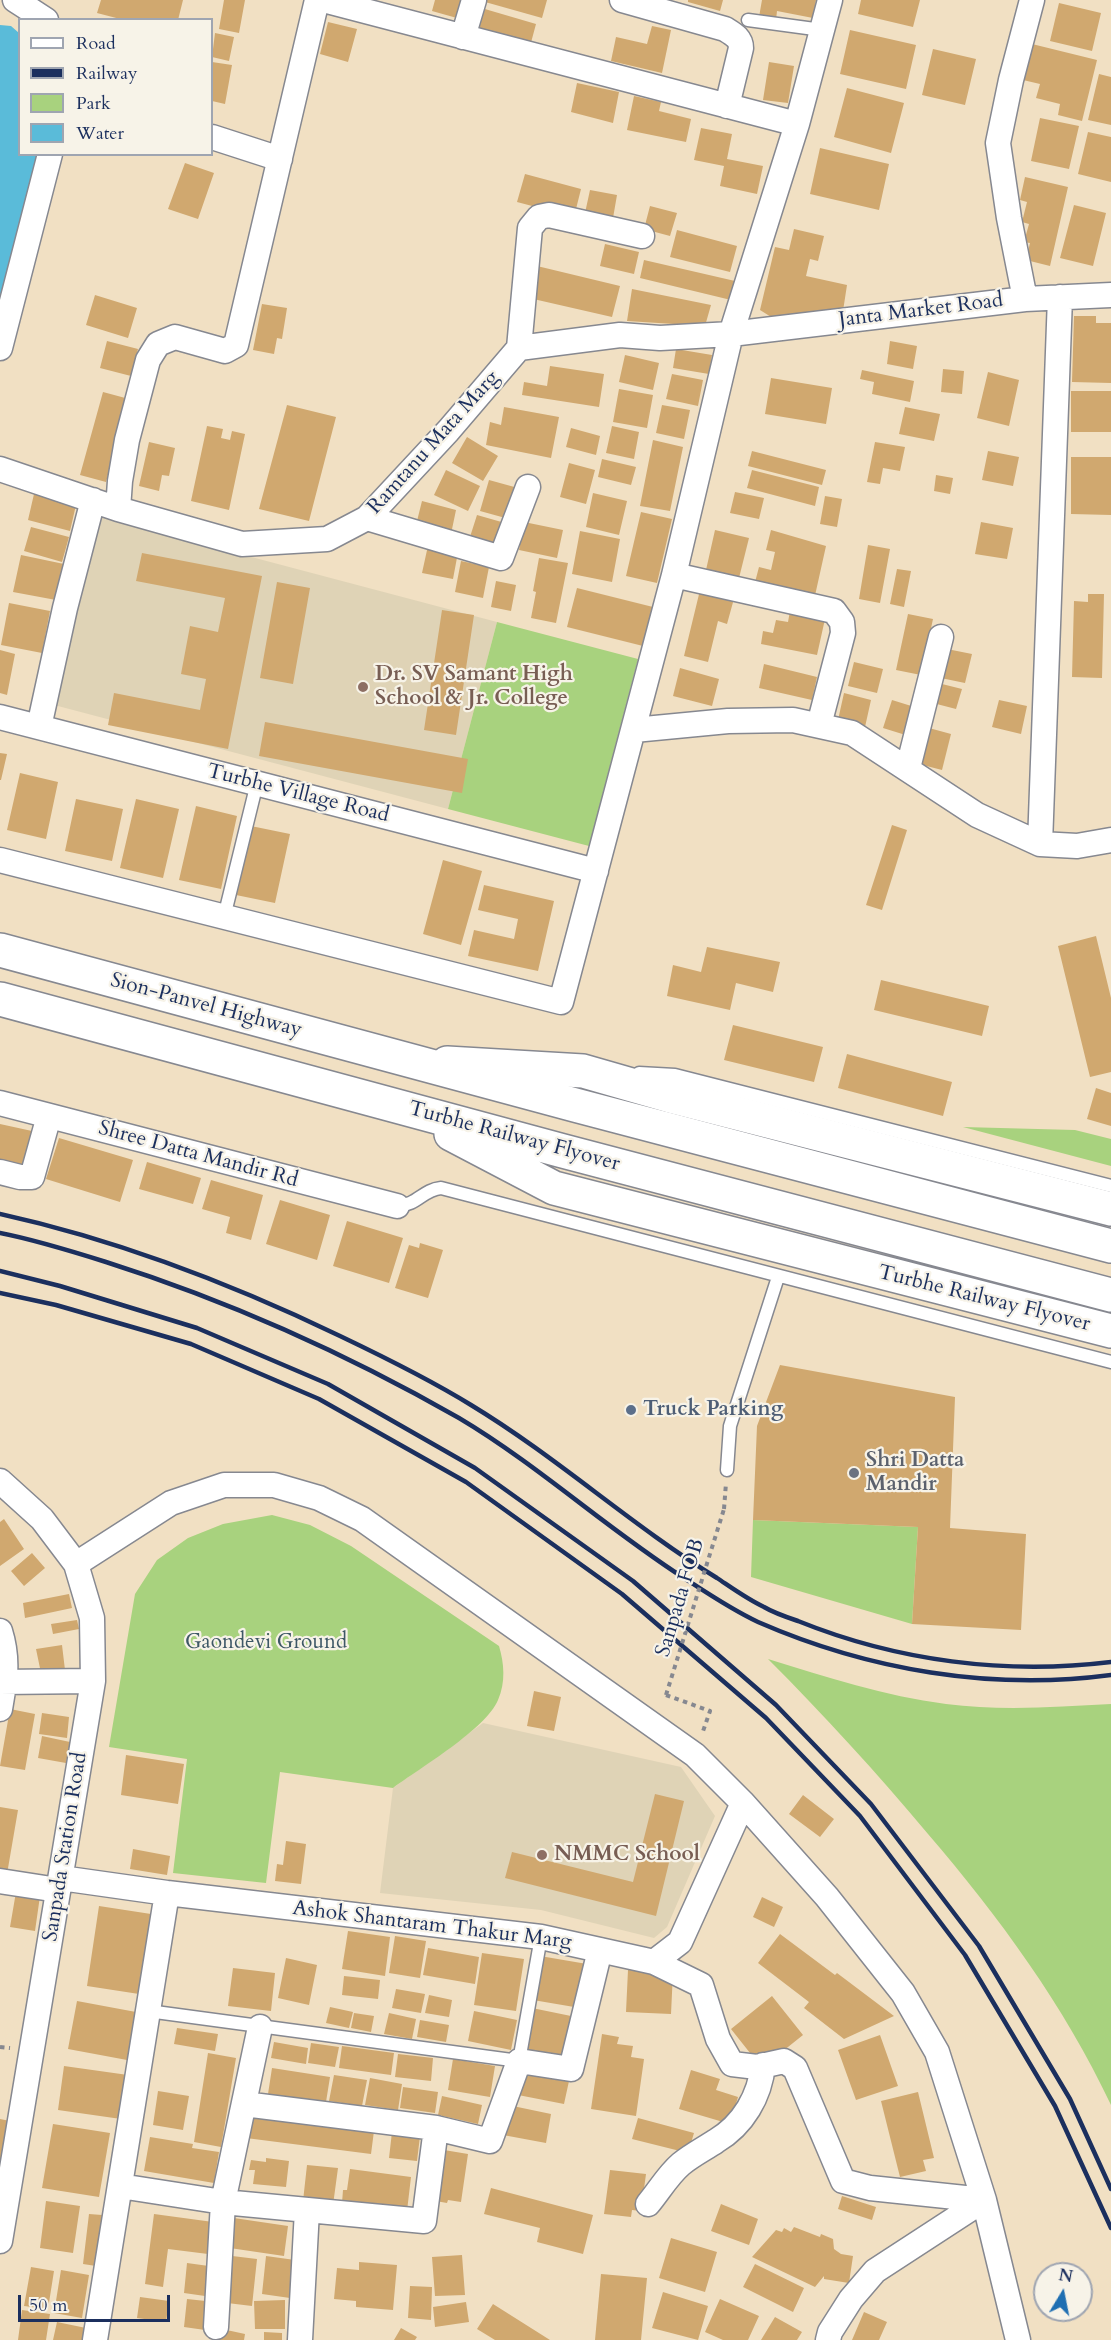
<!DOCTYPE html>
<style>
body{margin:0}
#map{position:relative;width:1111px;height:2340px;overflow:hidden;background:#f1e0c3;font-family:Cardo,serif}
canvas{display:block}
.legend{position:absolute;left:18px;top:18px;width:195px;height:138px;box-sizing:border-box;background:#f7f3e8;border:2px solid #9fa5b1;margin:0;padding:8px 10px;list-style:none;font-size:18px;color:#1b2f5e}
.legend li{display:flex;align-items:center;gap:12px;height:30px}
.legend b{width:30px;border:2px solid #9fa5b1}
.north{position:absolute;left:1033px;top:2262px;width:60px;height:60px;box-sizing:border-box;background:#f7f3e8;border:2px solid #9fa5b1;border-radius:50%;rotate:10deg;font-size:16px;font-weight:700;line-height:24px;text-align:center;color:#1b2f5e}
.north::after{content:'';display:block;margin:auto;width:21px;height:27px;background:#1f6fb2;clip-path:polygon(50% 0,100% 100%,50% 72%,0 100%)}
.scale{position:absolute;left:18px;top:2295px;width:152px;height:27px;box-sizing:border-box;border:3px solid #1b2f5e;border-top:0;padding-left:8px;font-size:18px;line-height:21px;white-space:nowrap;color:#1b2f5e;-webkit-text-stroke:4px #f7f3e8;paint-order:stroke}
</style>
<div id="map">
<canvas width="1111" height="2340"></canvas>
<ul class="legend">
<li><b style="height:8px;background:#fff"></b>Road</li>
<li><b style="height:8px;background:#1b2f5e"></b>Railway</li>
<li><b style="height:16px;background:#a8d27e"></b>Park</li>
<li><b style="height:16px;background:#5abbd9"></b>Water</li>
</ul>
<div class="north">N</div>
<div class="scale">50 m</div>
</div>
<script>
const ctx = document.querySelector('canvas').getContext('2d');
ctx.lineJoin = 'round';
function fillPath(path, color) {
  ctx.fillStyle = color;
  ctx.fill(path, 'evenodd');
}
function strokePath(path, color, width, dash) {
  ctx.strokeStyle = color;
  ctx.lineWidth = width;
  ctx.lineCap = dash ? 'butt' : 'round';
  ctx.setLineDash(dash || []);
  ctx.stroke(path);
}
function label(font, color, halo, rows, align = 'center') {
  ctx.font = font + ' Cardo,serif';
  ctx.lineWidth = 4.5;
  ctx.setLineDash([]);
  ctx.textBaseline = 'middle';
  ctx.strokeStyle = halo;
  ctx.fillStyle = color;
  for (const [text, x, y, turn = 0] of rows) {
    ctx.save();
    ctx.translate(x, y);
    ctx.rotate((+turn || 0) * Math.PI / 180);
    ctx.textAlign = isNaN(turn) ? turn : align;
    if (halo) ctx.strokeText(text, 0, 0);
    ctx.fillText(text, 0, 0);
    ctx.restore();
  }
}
fillPath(new Path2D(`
 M89,514L497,622L448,809L39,701Z
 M483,1723L681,1767L715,1816L667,1927L654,1938L541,1910L380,1893L393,1788Z`), '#dfd3b6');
fillPath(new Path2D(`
 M497,622L638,659L589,846L448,809Z
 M963,1127L1075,1130L1111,1139V1166Z
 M272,1515L310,1525L351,1546L499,1646C504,1663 506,1682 498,1700C486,1729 420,1768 393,1788L280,1772L266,1883L173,1873L187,1759L109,1747L135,1594L157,1560L188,1538L223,1524Z
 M753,1520L918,1527L912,1624L751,1577Z
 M768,1659C826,1677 885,1696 946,1704C1000,1711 1057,1707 1111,1704V2105C1064,2005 999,1917 928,1834C877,1773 824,1715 768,1659Z`), '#a8d27e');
fillPath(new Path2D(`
 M0,25L11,26L19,33L20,154L40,155L0,297Z`), '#5abbd9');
fillPath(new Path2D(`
 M101,0H183L178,20H124L97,13Z
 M224,0H245L239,33L219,29Z
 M435,0H469L464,20L432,11Z
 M478,0H547L542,18Z
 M688,0H723L720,11L688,2Z
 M762,0H816L813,18L777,11L776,20L759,17Z
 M861,0H920L913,27L858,14Z
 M1059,3L1101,13L1092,51L1050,41Z
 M478,7L536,24L529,50L471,34Z
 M328,22L357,29L348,62L320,54Z
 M652,26L671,30L662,73L611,61L616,37L647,44Z
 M850,30L916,45L906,89L840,74Z
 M215,33L234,37L229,61L212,57Z
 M1032,44L1097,60L1082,121L1058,115L1060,104L1036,98L1040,84L1023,80Z
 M933,49L976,59L965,105L922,95Z
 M212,62L232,65L225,104L212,101Z
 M769,62L794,66L788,103L763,100Z
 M1099,74L1111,77V125L1088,120Z
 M577,83L619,92L613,123L571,112Z
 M847,88L904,103L891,153L834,137Z
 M634,96L661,102L659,111L691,119L686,142L627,130Z
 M1040,118L1079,126L1069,169L1031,161Z
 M701,128L732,134L727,159L763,166L757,194L720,186L724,166L694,160Z
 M1088,132L1111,137V182L1078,174Z
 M820,148L889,164L879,210L810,194Z
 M185,163L214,173L198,219L168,209Z
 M525,174L581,189L574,217L517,202Z
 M1025,177L1068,187L1050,266L1026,260L1030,243L1024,242L1029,224L1022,222L1027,202L1020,200Z
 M590,190L617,195L613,218L585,213Z
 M1074,205L1106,213L1093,266L1060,258Z
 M650,206L677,213L670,236L644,229Z
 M794,229L824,236L818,261L810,259L806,276L847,285L843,311L776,320L760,310L775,247L789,250Z
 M677,230L737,246L730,272L670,257Z
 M605,244L639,252L634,274L600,266Z
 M644,260L735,281L731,300L640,278Z
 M537,266L620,286L612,317L529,298Z
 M632,289L711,305L705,326L627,321Z
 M95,295L137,308L128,338L86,325Z
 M262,304L287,308L282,339L277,338L274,354L253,350Z
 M1074,316H1096V323H1111V383L1072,382Z
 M107,341L138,349L131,376L100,368Z
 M890,341L917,346L913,369L887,364Z
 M676,349L712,355L709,374L673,368Z
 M625,355L659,363L653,390L619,382Z
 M550,366L604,374L599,407L522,395L524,382L547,386Z
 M943,369L964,371L962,394L941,392Z
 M862,370L914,381L910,402L872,394L874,382L860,379Z
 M988,372L1019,380L1009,426L977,418Z
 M672,374L703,380L698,406L666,399Z
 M771,378L832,388L826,424L765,414Z
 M619,389L653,395L647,428L613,422Z
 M1071,391H1111V432H1071Z
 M103,392L129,399L106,482L80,475Z
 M287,405L336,417L309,521L259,509Z
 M662,405L690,410L684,439L656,433Z
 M504,407L559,417L551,458L486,445L490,422L501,425Z
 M905,407L940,414L934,441L899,434Z
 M207,426L223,429L221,438L230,440L232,431L245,434L229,510L191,501Z
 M612,426L639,432L634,459L606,453Z
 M571,428L600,436L596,455L566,447Z
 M467,437L498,456L483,481L452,463Z
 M653,440L683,447L670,511L640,506Z
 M149,442L175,448L169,476L162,475L159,491L139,486Z
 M875,442L905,447L900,471L883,468L880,484L867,482Z
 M752,451L826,470L822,485L748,466Z
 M988,451L1019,457L1013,486L982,480Z
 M1071,457H1111V515L1071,514Z
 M602,459L636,467L631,485L598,477Z
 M569,463L595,470L586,504L560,497Z
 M446,470L480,486L468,511L434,495Z
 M752,470L819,487L815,506L747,488Z
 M936,475L953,478L950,494L934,491Z
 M489,480L518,488L509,519L480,511Z
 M735,492L764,498L759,519L730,513Z
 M593,493L627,501L619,535L586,527Z
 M34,494L76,505L70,531L28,520Z
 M825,496L842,499L837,527L820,524Z
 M422,501L456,510L451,534L416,525Z
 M641,512L672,519L657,583L626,576Z
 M477,515L505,523L497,548L469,540Z
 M524,522L563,530L557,558L519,550Z
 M981,522L1013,528L1007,559L975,554Z
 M31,527L69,537L62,562L24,551Z
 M715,530L749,538L739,578L706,570Z
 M771,530L826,546L814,600L754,586L759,567L771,570L775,552L766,550Z
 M580,531L620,539L612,582L572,574Z
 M429,541L459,547L453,579L422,573Z
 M868,545L890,549L880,603L859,599Z
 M142,553L262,576L228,749L108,725L114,693L200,710L206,679L181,674L190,626L218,632L225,598L136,581Z
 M21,555L64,564L56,600L13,592Z
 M539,558L568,563L556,623L531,618L536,592L533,591Z
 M461,561L489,567L483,598L455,592Z
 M897,569L911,571L904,607L890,604Z
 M496,581L516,585L511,611L491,607Z
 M277,582L310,588L293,684L260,678Z
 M701,586L735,595L727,624L718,621L708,662L684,656Z
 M577,588L657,608L647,647L567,627Z
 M1088,594H1104L1102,678L1072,677L1074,601L1088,602Z
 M9,603L50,611L42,653L1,645Z
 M442,610L474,615L456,735L424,730Z
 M790,611L825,619L817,655L761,644L763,631L773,633L776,620L788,622Z
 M908,614L933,619L921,675L896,670Z
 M942,648L972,654L965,683L936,677Z
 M0,650L15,654L7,695L0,693Z
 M854,662L883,669L877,693L848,686Z
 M764,664L817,677L812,700L759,688Z
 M680,668L719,679L712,706L673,696Z
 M934,682L962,689L956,709L929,702Z
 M844,693L871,700L865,727L838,720Z
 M892,700L921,709L912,737L883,728Z
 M999,700L1027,706L1021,734L992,727Z
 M265,722L468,759L462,793L259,756Z
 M929,728L951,734L942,770L911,762Z
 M0,753L7,754L1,780H0Z
 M20,773L58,782L46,839L7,830Z
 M76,799L123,809L112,861L65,851Z
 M136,799L179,809L163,878L120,868Z
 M196,806L237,816L221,889L179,880Z
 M892,825L907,830L882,910L866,905Z
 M251,826L290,834L275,903L236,895Z
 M443,860L482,871L461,945L423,934Z
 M484,885L554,901L538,971L468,956L474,930L514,939L518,919L478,910Z
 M1096,936L1111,998V1072L1090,1077L1058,946Z
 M707,947L780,962L773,992L736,983L730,1010L667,996L673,965L701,972Z
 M881,980L989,1006L982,1036L874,1010Z
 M733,1025L823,1047L814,1082L724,1060Z
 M847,1054L952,1082L943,1116L838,1088Z
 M1096,1088L1111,1093V1126L1087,1119Z
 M0,1124L32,1131L24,1165L0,1159Z
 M59,1138L133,1160L120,1202L46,1179Z
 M147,1162L201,1178L193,1204L139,1189Z
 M211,1180L263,1195L251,1240L226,1233L230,1217L202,1209Z
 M280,1200L330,1215L317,1260L266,1244Z
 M347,1221L403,1238L389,1283L333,1266Z
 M420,1243L443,1250L428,1298L395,1288L409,1245L419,1248Z
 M780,1365L955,1397L950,1528L1026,1534L1021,1630L912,1624L918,1527L753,1520L757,1426Z
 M4,1519L24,1549L0,1566V1522Z
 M32,1553L45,1568L24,1586L11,1571Z
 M69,1594L72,1608L25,1618L23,1603Z
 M77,1620L79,1629L53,1634L51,1624Z
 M62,1645L65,1670L41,1673L36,1649Z
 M534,1691L561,1697L554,1731L527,1726Z
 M10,1709L35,1714L25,1770L0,1766Z
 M42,1713L69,1717L67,1738L39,1734Z
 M42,1736L70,1742L66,1763L38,1758Z
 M126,1755L184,1764L178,1804L121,1795Z
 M655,1794L684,1801L656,1916L505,1878L512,1852L633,1882Z
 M803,1795L834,1819L820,1837L789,1814Z
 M0,1807L18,1810L7,1874L0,1873Z
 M286,1841L306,1844L301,1884L275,1881L277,1864L283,1865Z
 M133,1849L170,1856L167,1875L130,1869Z
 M16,1892L40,1896L35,1931L10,1927Z
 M762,1897L783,1907L774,1927L753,1917Z
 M99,1906L151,1914L139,1994L87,1986Z
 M348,1931L390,1937L385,1976L342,1969Z
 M780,1934L835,1975L837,1973L894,2016L844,2039L804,2008L809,2002L758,1963Z
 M395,1936L426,1941L420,1978L389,1973Z
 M428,1948L479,1957L475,1984L423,1975Z
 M482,1953L524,1959L516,2011L474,2005Z
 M540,1956L587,1964L580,2008L533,2000Z
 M286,1958L317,1965L309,2005L278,1998Z
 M233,1968L275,1973L271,2011L228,2006Z
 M628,1970L673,1972L671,2014L626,2012Z
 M344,1976L380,1980L378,1999L342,1995Z
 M396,1989L425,1994L421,2013L392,2008Z
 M429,1995L452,2000L449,2017L425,2013Z
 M772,1996L803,2035L768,2063L760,2053L754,2058L731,2029Z
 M77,2001L136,2012L127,2060L68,2049Z
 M330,2007L353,2012L349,2028L326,2023Z
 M532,2008L571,2016L562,2062L523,2054Z
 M474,2011L517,2020L511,2050L468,2041Z
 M354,2013L374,2016L371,2032L351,2028Z
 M389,2013L416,2019L412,2039L384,2034Z
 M420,2020L449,2025L446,2042L417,2037Z
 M177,2028L218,2034L215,2051L174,2044Z
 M602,2034L619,2037L617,2044L633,2046L631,2057L644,2059L636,2116L591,2109Z
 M880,2035L898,2086L856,2100L838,2050Z
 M274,2042L308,2048L306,2064L271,2058Z
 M311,2043L339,2047L335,2067L308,2063Z
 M342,2046L394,2053L391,2075L339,2068Z
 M208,2053L236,2058L221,2147L194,2142Z
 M398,2054L433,2058L431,2081L395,2077Z
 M453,2059L495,2066L490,2097L448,2090Z
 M64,2066L128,2075L121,2119L58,2110Z
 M272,2068L330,2077L326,2102L268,2094Z
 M518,2070L569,2081L564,2104L513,2094Z
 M691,2070L720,2079L716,2090L738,2097L730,2124L679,2109Z
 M334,2075L367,2080L362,2106L329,2101Z
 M370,2078L402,2084L398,2110L365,2105Z
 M403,2087L438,2092L435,2113L400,2108Z
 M158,2091L189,2096L183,2130L153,2125Z
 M918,2092L934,2158L923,2160L926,2171L900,2177L881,2101Z
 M442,2096L482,2105L478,2124L438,2115Z
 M508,2105L551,2114L546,2143L503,2135Z
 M249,2115L374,2131L371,2154L246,2138Z
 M638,2118L694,2133L688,2153L632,2139Z
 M0,2119L10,2121L3,2165H0Z
 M53,2124L110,2133L99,2197L42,2188Z
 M392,2132L420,2136L417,2161L389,2158Z
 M150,2137L193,2144L192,2148L219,2152L214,2183L144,2171Z
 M438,2149L468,2154L461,2202L448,2200L447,2203L430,2200Z
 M266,2158L289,2161L286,2187L253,2184L255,2170H249L251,2160L266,2162Z
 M307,2165L338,2168L333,2205L303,2201Z
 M350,2169L411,2177L407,2211L342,2203L343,2190H347Z
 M610,2170L646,2174L641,2211L632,2210L631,2217L604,2214Z
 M491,2188L593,2215L583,2254L537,2242L540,2228L484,2214Z
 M842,2196L876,2207L872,2220L838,2209Z
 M46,2201L80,2206L73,2253L40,2248Z
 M721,2204L758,2219L749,2245L711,2231Z
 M89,2214L102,2215L96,2266L83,2264Z
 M154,2214L213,2222L208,2254L168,2249L163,2287L145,2284Z
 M227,2217L288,2226L284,2256L223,2247Z
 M794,2227L820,2237L821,2234L833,2239L834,2249L841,2254L853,2256L849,2283L824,2279V2276L815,2287L752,2257L776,2230L782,2232L784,2228L791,2232Z
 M671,2238L717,2252L705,2292L659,2278Z
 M224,2255L257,2259L252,2306L219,2302Z
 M462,2255L465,2295L435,2296L432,2257Z
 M266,2256L295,2260L290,2298L262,2294Z
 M359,2262L397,2265L393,2310L356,2307V2301L334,2299L337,2268L359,2270Z
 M187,2263L216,2267L212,2297L184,2293Z
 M755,2264L804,2288L793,2312L743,2287Z
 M31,2267L54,2271L48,2309L24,2306Z
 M61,2270L89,2275L82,2318L54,2313Z
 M601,2274L647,2278L641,2340H595Z
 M410,2286L432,2287L431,2320L408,2318Z
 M663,2292L708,2306L698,2340L652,2328Z
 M140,2297L169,2301L166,2322L137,2318Z
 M187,2299L215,2302L212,2331L184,2327Z
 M720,2299L759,2316L748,2340H723L705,2332Z
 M285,2300V2329H255L254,2301Z
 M466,2302L469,2322L435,2327L433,2307Z
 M493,2304L550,2340H495L477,2329Z
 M22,2310L50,2314L46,2340H18Z
 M864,2312L887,2322L879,2340H852Z
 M775,2317L802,2332L797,2340H761Z
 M57,2322L86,2328L84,2340H53Z
 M401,2328L417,2337L415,2340H394Z
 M222,2329L245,2334L244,2340H219Z
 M264,2332L282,2333V2340H264Z`), '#d0a86f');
const service = new Path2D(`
 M748,20L822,30
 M224,917L257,783
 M639,1073L675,1075L1111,1186
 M397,1206C418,1205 422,1190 441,1188L1111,1362
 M727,1470L730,1426L778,1277
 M148,2011L519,2061L541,1937`);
const minor = new Path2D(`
 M15,0L46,20
 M323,0L797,124
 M622,0L725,29C733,34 741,38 741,48L727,106
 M463,37L474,0
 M212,137L280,159
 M1025,299L1009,218L998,143L1011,80L1032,0
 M0,348L50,154
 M519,348L530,228L539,217L549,215L642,236
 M0,469L118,509L242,544L327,539L367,518L448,431L519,348L620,335L660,338L731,334L1025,299L1111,295
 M118,509L120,481L127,440L148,360L158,344L175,337L225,351L236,345L317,0
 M367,518L501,558L528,487
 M674,575L834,611L842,622L843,633L819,725
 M0,717L596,871
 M39,727L65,608L93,500
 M634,730L728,721L793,720L852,733L977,815L1040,844L1077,846L1111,840
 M908,768L941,637
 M1040,844L1060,297
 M0,860L561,1002L674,575L731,334L797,124L830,0
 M0,1103L397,1206
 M0,1172L20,1177H32L49,1116
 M0,1481L42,1519L76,1564L92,1618L93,1681L0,2241
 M76,1564L171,1503L224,1485H274L319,1498L362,1519L695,1755L743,1803L827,1897L903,1993L937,2052L984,2200L1018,2340
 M0,1631C9,1660 5,1680 0,1709
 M0,1682L93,1681
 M61,1878L167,1893L541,1937L654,1962L680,1942L743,1803
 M0,1881L58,1890
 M654,1962L701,1985L718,2039L732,2064L757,2067L784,2061L795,2068L843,2181L870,2188L984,2200
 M244,2104L436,2128
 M120,2186L223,2202L424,2221L436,2128L490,2141L519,2061L571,2069L600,1950
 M648,2204C659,2191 668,2175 681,2164C692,2155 704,2149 716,2141C743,2125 760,2096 763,2065
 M216,2327L223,2202L260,2027
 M95,2340L167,1893
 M300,2340L307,2210
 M828,2340L830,2332L851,2299L875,2271L984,2200`);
const primary = new Path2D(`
 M447,1063L583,1071L670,1096L1111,1209`);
const motorway = new Path2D(`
 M0,950L575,1105L1111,1246
 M0,999L563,1151L1111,1295
 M451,1134L554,1188L1111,1331`);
strokePath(service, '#868890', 15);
strokePath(minor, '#868890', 27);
strokePath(primary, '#868890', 36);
strokePath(motorway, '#868890', 36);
strokePath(new Path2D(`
 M724,1509L726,1483
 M666,1695L710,1711L702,1734
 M0,2047L10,2048`), '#868890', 4, [4.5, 4.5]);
strokePath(service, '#fff', 12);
strokePath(minor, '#fff', 24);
strokePath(primary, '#fff', 33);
strokePath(motorway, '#fff', 33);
strokePath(new Path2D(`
 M0,1214C118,1240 232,1284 340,1336C384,1357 429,1379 471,1405C557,1457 631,1525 717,1578C732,1588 747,1599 764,1607C774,1613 786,1617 798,1621C897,1661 1005,1675 1111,1662
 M0,1233C36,1240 71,1251 106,1262C229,1301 347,1354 459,1418C538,1465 606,1528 684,1578C707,1593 732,1610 758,1622C868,1670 991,1691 1111,1675
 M0,1271L60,1286L197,1328L328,1384L475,1468L633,1581L776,1705L871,1804L979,1946L1070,2099L1111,2189
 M0,1293L56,1305L191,1344L319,1399L466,1482L622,1594L766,1718L860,1816L965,1955L1055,2106L1111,2228`), '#1b2f5e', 4.5);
strokePath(new Path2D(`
 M666,1695L724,1509`), '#868890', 4, [4.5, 4.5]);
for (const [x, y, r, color] of [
 [363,687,6,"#8d6e63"],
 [631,1410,6,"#5c6f8a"],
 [854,1473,6,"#6b7280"],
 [542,1855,6,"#8d6e63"]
]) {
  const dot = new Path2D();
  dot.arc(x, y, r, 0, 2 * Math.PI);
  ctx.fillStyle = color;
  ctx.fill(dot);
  strokePath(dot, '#f7f3e8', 2);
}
label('21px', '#1b2f5e', '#f7f3e8', [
 ["Janta Market Road",921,311,-7],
 ["Ramtanu Mata Marg",434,443,-48],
 ["Turbhe Village Road",298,794,14],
 ["Sion-Panvel Highway",206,1006,15],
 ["Turbhe Railway Flyover",514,1137,15],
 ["Shree Datta Mandir Rd",198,1155,15],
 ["Turbhe Railway Flyover",984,1299,14],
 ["Sanpada FOB",681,1598,-73],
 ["Sanpada Station Road",66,1847,-81],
 ["Ashok Shantaram Thakur Marg",432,1926,7]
]);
label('bold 21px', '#785e54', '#f7f3e8', [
 ["Dr. SV Samant High",375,675],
 ["School & Jr. College",375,699],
 ["NMMC School",554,1855]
], 'left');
label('bold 21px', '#4e5e75', '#f7f3e8', [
 ["Truck Parking",643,1410]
], 'left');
label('bold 21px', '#5b616d', '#f7f3e8', [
 ["Shri Datta",866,1461],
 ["Mandir",866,1485]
], 'left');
label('21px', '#3e5866', '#f7f3e8', [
 ["Gaondevi Ground",266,1643]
]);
</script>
